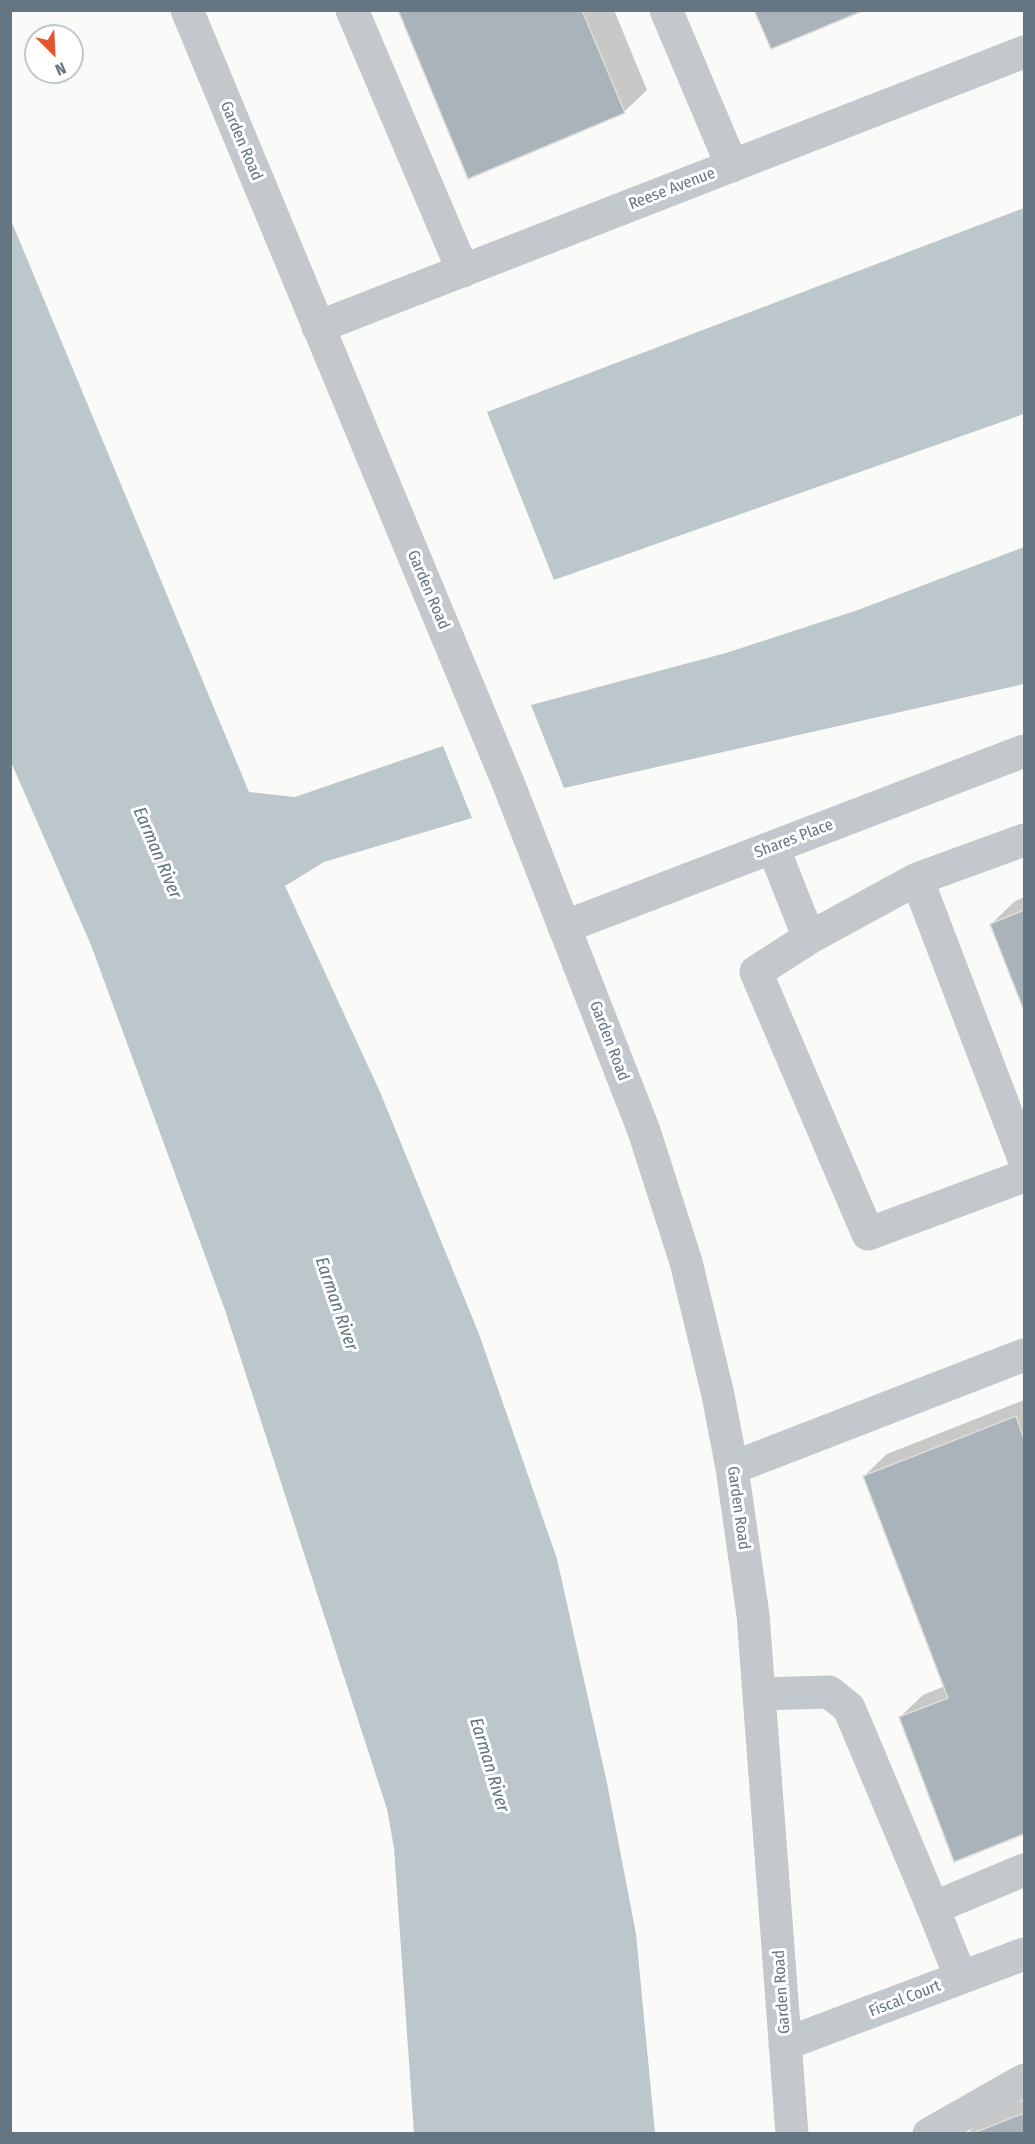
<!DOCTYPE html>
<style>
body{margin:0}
#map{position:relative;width:1035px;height:2144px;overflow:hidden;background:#fafaf8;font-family:"Fira Sans Condensed",sans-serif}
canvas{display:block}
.frame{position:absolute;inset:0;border:12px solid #657683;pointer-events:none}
.north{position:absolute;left:24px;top:24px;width:60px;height:60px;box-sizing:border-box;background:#fff;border:2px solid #c1c8cd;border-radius:50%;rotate:156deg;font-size:16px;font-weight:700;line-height:24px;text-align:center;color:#657683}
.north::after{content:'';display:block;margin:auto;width:21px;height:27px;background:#e4572e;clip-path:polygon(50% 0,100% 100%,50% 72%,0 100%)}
</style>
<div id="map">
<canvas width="1035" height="2144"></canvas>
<div class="frame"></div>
<div class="north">N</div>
</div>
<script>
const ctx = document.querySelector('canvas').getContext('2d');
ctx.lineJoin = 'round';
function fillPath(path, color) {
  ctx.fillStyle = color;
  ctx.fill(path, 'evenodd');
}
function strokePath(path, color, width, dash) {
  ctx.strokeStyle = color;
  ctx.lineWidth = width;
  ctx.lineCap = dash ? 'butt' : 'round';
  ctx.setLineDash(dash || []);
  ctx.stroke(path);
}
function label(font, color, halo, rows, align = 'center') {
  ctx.font = font + ' "Fira Sans Condensed",sans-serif';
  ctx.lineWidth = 6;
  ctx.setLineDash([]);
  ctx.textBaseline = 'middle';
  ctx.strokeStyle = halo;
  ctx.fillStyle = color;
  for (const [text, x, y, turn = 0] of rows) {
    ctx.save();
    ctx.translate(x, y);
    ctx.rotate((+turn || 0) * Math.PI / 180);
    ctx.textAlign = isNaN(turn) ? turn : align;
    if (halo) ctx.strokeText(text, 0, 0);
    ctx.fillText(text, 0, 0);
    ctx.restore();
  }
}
fillPath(new Path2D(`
 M1024,208V414L554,580L487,412Z
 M10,218L249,792L295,797L443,746L472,818L324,862L285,886L380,1092L479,1334L557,1559L607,1783L636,1934L655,2133H414L394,1848L387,1809L225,1310L91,945L11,762Z
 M1024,547V684L564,788L531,705L726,653L858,610Z`), '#bbc7cb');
fillPath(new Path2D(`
 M400,10H614L647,90L624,112Z
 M1024,897V1007L991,924L1014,902Z
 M1024,1400V1833L955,1860L900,1717L923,1695L945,1686L864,1476L887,1454Z
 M1024,2100V2134H967L985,2116Z`), '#0003');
const building = new Path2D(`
 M398,10H582L625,113L468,179Z
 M754,10H865L771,49Z
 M1024,910V1011L990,924Z
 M1016,1416L1024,1439V1834L954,1862L899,1717L948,1698L863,1476Z
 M1024,2113V2134H971Z`);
fillPath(building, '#aab3b9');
strokePath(building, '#dcdcda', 1.5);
strokePath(new Path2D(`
 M187,10L509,785L644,1131L686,1262L718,1395L732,1468L753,1615L792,2134
 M352,10L463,271
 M666,10L732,166
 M318,327L1024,52
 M1024,840L917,879L1024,1159
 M773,847L809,938L756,972L868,1234L1024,1176
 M564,927L1024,751
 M809,938L917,879
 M732,1468L1024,1355
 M759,1694L829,1692L849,1708L933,1908
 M961,1978L933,1908L1024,1870
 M785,2044L1024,1954
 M929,2134L1024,2080`), '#c3c8cc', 33);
label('16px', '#657683', '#fff', [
 ["Garden Road",241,141,67],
 ["Reese Avenue",672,189,-21],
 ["Garden Road",428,590,67],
 ["Shares Place",794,839,-21],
 ["Garden Road",609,1041,69],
 ["Garden Road",738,1508,82],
 ["Garden Road",782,1992,-94],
 ["Fiscal Court",905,1999,-21]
]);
label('italic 18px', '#60757c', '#fff', [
 ["Earman River",157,853,67],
 ["Earman River",336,1304,71],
 ["Earman River",489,1765,73]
]);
</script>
